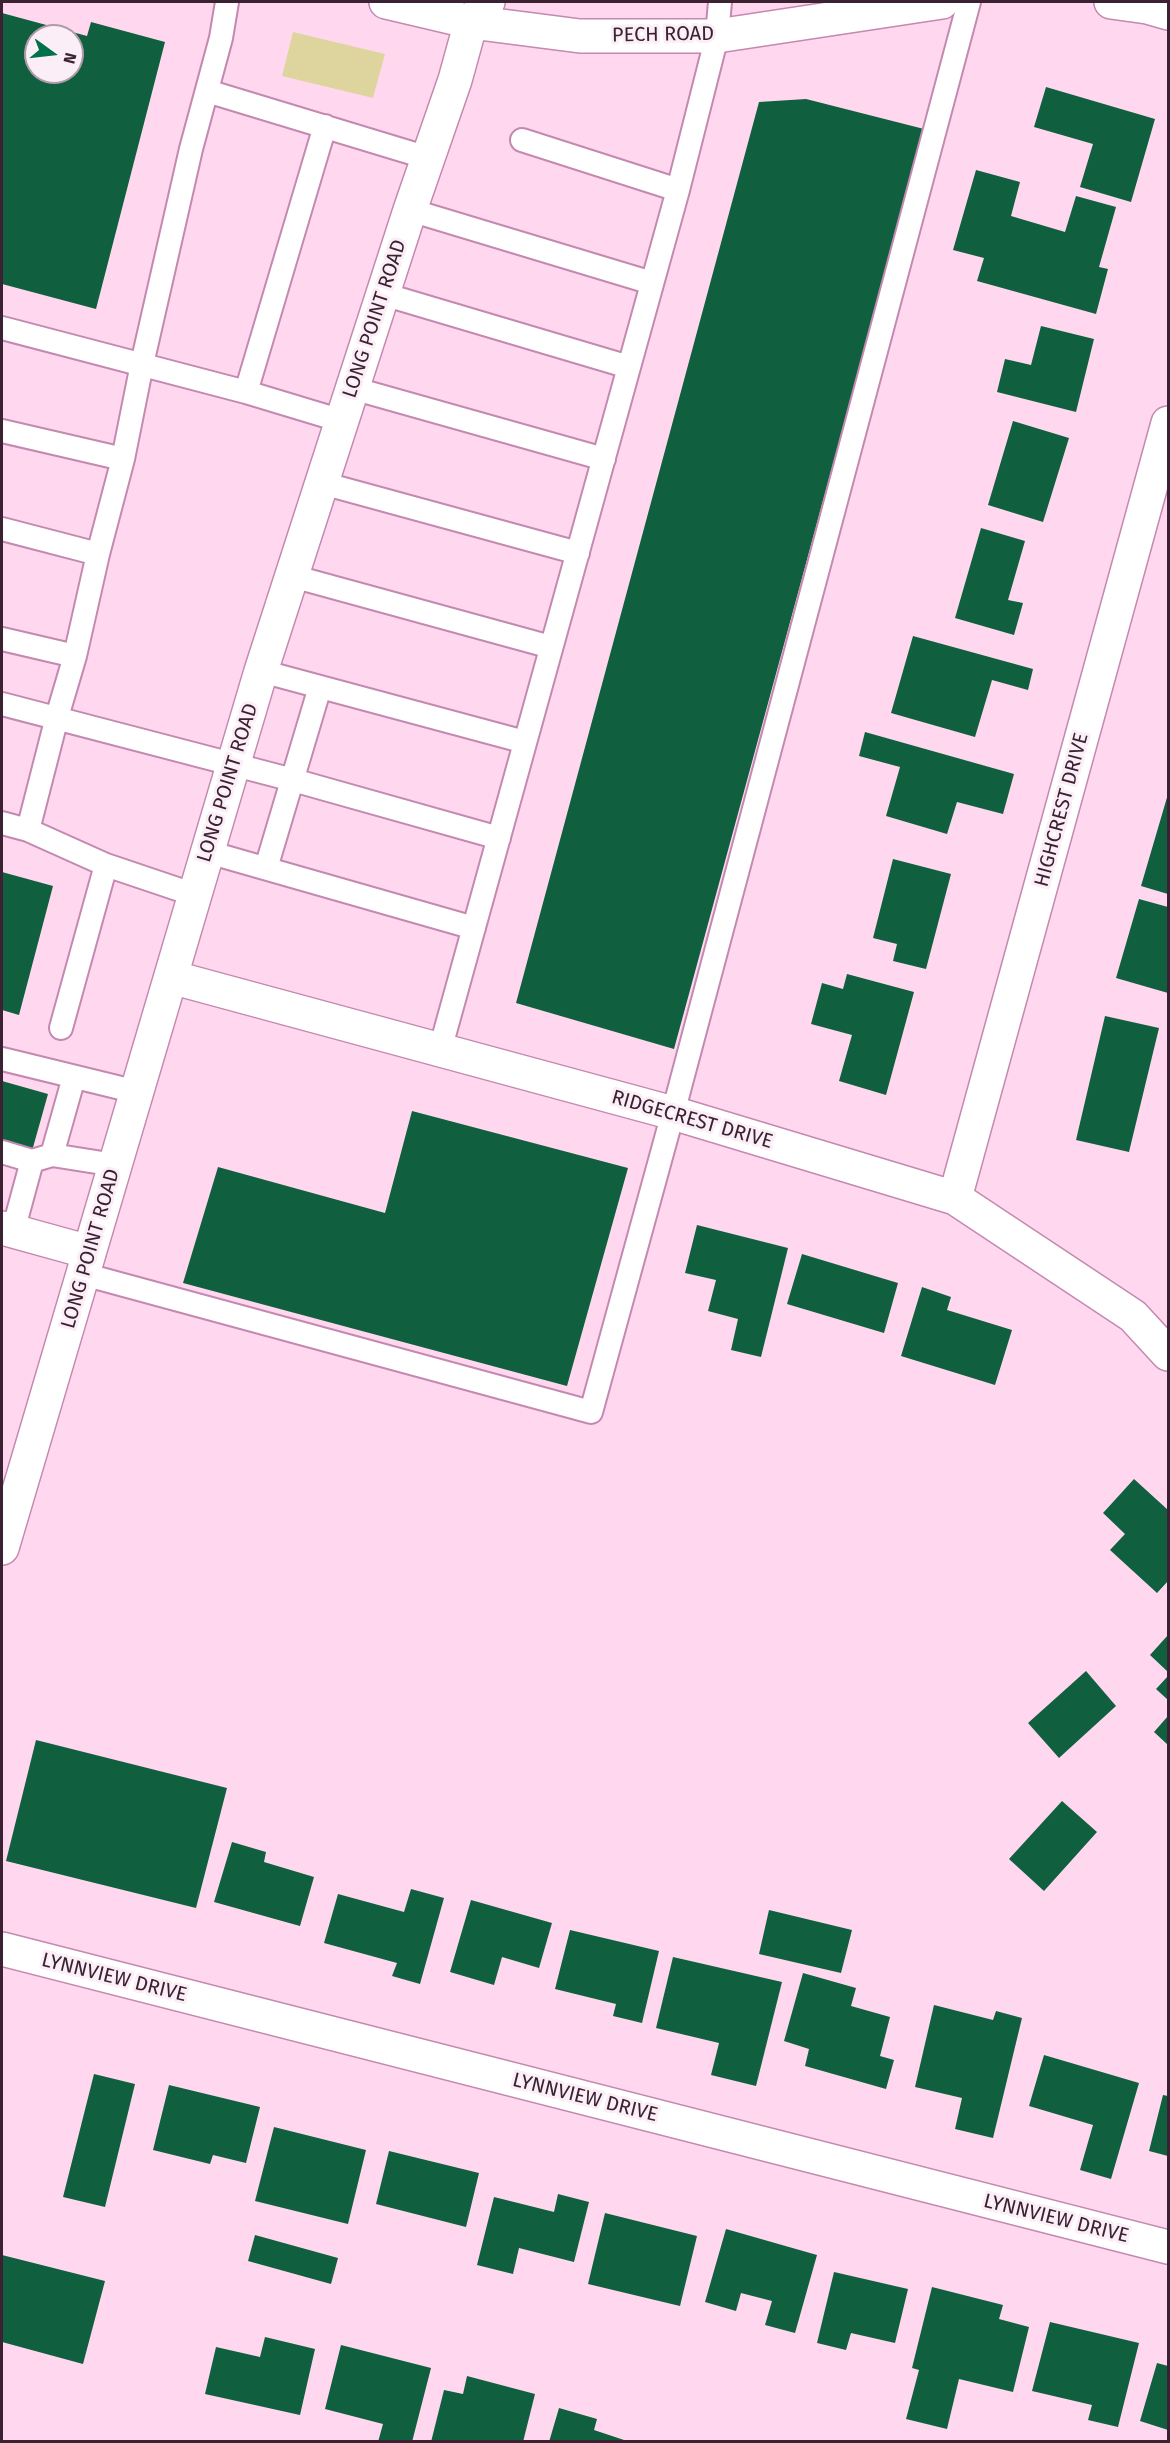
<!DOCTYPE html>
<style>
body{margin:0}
#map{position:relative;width:1170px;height:2443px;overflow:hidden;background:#ffd8f0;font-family:"Fira Sans",sans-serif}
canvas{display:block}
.frame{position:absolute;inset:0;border:3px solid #3a2232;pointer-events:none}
.north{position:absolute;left:24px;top:24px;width:60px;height:60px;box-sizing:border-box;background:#fbeef6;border:2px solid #ae9ca8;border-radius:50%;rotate:105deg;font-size:16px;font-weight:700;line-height:24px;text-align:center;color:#3a2232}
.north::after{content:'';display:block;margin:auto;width:21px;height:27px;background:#027048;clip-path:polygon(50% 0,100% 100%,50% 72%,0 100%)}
</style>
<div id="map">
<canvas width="1170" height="2443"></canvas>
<div class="frame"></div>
<div class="north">N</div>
</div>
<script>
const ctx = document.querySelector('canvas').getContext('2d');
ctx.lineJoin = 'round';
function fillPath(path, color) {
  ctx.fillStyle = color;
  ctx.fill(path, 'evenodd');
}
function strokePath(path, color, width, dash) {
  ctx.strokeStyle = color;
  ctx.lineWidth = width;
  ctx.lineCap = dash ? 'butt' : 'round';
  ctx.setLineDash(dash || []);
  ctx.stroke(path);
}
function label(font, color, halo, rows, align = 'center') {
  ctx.font = font + ' "Fira Sans",sans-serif';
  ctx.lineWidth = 6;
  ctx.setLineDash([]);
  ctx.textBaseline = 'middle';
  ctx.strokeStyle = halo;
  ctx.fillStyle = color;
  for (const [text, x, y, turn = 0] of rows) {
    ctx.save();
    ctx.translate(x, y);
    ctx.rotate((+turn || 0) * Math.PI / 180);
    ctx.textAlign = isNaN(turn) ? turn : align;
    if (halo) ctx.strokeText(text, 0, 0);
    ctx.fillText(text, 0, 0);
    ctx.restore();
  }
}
fillPath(new Path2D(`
 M293,32L385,54L373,98L282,76Z`), '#ded59e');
fillPath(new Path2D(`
 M2,13L87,36L91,22L165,42L96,309L2,284ZM36,36H72V72H36Z
 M1046,87L1155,119L1131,202L1080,187L1093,144L1034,127Z
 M806,99L924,129L674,1049L516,1003L759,102Z
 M976,170L1020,182L1011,216L1065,232L1076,196L1116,207L1099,267L1108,269L1096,314L977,281L984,258L953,250Z
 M1041,326L1094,339L1076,412L997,392L1005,359L1031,365Z
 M1013,421L1069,438L1043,522L988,505Z
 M981,528L1025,541L1008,600L1023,603L1014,635L955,618Z
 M913,636L1033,669L1028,690L992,680L975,737L891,713Z
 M865,732L1014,774L1003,814L957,802L947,834L886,816L900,767L859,756Z
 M1168,794V894L1141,886Z
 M893,859L951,874L926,969L893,961L897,944L873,938Z
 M2,872L53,886L19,1015L2,1010Z
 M1139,899L1168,907V993L1116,978Z
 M847,974L914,992L886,1095L839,1081L852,1035L811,1024L822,983L843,989Z
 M1105,1016L1159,1028L1129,1152L1076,1140Z
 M2,1081L48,1094L32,1151L2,1143Z
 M412,1111L628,1168L567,1386L183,1283L218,1167L385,1213Z
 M697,1225L788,1248L761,1357L731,1350L738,1319L708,1311L716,1280L685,1273Z
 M802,1254L898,1283L884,1333L787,1304Z
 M922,1287L951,1297L947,1310L1012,1330L995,1385L901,1356Z
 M1134,1479L1168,1510V1581L1157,1593L1110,1550L1125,1534L1103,1513Z
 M1168,1635V1672L1150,1655Z
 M1086,1671L1116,1706L1059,1758L1028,1723Z
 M1168,1676V1700L1156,1689Z
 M1168,1716V1745L1154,1732Z
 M36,1740L227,1788L196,1908L6,1861Z
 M1062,1801L1097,1832L1044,1891L1009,1859Z
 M232,1842L266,1852L264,1862L314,1877L300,1926L214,1902Z
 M411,1889L444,1898L420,1984L392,1976L397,1963L324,1943L338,1894L404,1912Z
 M471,1900L552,1923L539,1968L502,1957L494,1985L450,1972Z
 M769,1910L852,1930L841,1973L759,1954Z
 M570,1930L659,1951L642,2023L613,2016L616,2004L555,1989Z
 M673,1957L782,1982L756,2086L711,2075L719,2043L656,2028Z
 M803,1973L856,1988L851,2006L890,2017L880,2056L894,2060L886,2089L805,2066L809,2049L784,2041Z
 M934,2005L993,2020L996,2011L1022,2018L993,2138L955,2129L962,2098L915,2087Z
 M1044,2055L1139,2083L1111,2179L1080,2170L1093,2125L1029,2106Z
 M94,2074L135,2084L105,2207L63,2197Z
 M169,2085L260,2107L246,2163L213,2155L210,2164L153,2150Z
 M1163,2095L1168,2096V2156L1149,2151Z
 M274,2127L366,2150L348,2224L255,2201Z
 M389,2151L479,2173L466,2227L376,2204Z
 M558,2194L589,2202L574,2262L519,2248L513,2274L477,2265L494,2197L554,2212Z
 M605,2213L697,2236L680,2306L588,2284Z
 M726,2229L817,2255L795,2333L765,2325L772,2301L741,2293L736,2311L705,2302Z
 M255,2235L338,2258L331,2284L248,2261Z
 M2,2255L105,2281L83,2364L2,2342Z
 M834,2272L908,2289L895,2343L851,2333L846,2350L817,2343Z
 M932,2287L1003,2305L999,2319L1029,2327L1013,2392L959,2379L947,2429L906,2419L919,2370L912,2368Z
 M1050,2322L1139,2343L1118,2427L1088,2420L1092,2405L1032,2391Z
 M265,2337L315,2349L300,2415L205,2394L216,2347L260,2357Z
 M341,2345L431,2368L412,2442H378L383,2424L325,2409Z
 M1157,2363L1168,2366V2430L1140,2421Z
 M467,2376L535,2394L523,2442H431L444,2390L463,2394Z
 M559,2408L597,2419L594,2430L630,2442H549Z`), '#105f3e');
const lane = new Path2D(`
 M207,91L428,158
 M522,140L678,190
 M410,210L652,283
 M383,294L629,367
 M2,328L246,392L342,421
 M352,388L604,459
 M246,392L325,126
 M2,431L123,459
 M322,483L578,553
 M2,529L98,554
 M292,576L551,647
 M2,639L75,656
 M261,671L525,742
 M2,704L293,780L499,838
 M2,823L28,830L57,717L75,656L98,554L123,459L142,364L191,149L221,38L227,2
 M28,830L106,865L195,895
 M208,852L474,928
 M266,868L320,687
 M61,1028L106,865
 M440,1050L678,190L717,36L720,2
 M2,1059L137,1092
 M2,1152L32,1161L52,1155L115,1165
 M52,1155L74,1077
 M13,1231L32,1161
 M83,1274L591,1412L673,1113L969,2`);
const street = new Path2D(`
 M171,977L673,1113L955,1198L1133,1316L1168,1354
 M955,1198L1168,423
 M2,1228L89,1252
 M2,1949L1168,2247`);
const secondary = new Path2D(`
 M386,2L471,22L580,36H717L942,2
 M1111,2L1147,7L1168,13
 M2,1548L261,671L410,210L455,80L471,22L488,2`);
strokePath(lane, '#c489b0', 26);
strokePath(street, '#c489b0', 36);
strokePath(secondary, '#c489b0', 36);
strokePath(lane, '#fff', 22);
strokePath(street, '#fff', 33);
strokePath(secondary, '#fff', 33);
label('20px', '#3a2232', '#fbeef6', [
 ["PECH ROAD",663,35,-1],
 ["LONG POINT ROAD",375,319,-72],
 ["LONG POINT ROAD",228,783,-73],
 ["HIGHCREST DRIVE",1062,810,-75],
 ["RIDGECREST DRIVE",692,1120,16],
 ["LONG POINT ROAD",91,1249,-74],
 ["LYNNVIEW DRIVE",114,1978,14],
 ["LYNNVIEW DRIVE",585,2098,14],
 ["LYNNVIEW DRIVE",1056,2219,14]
]);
</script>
